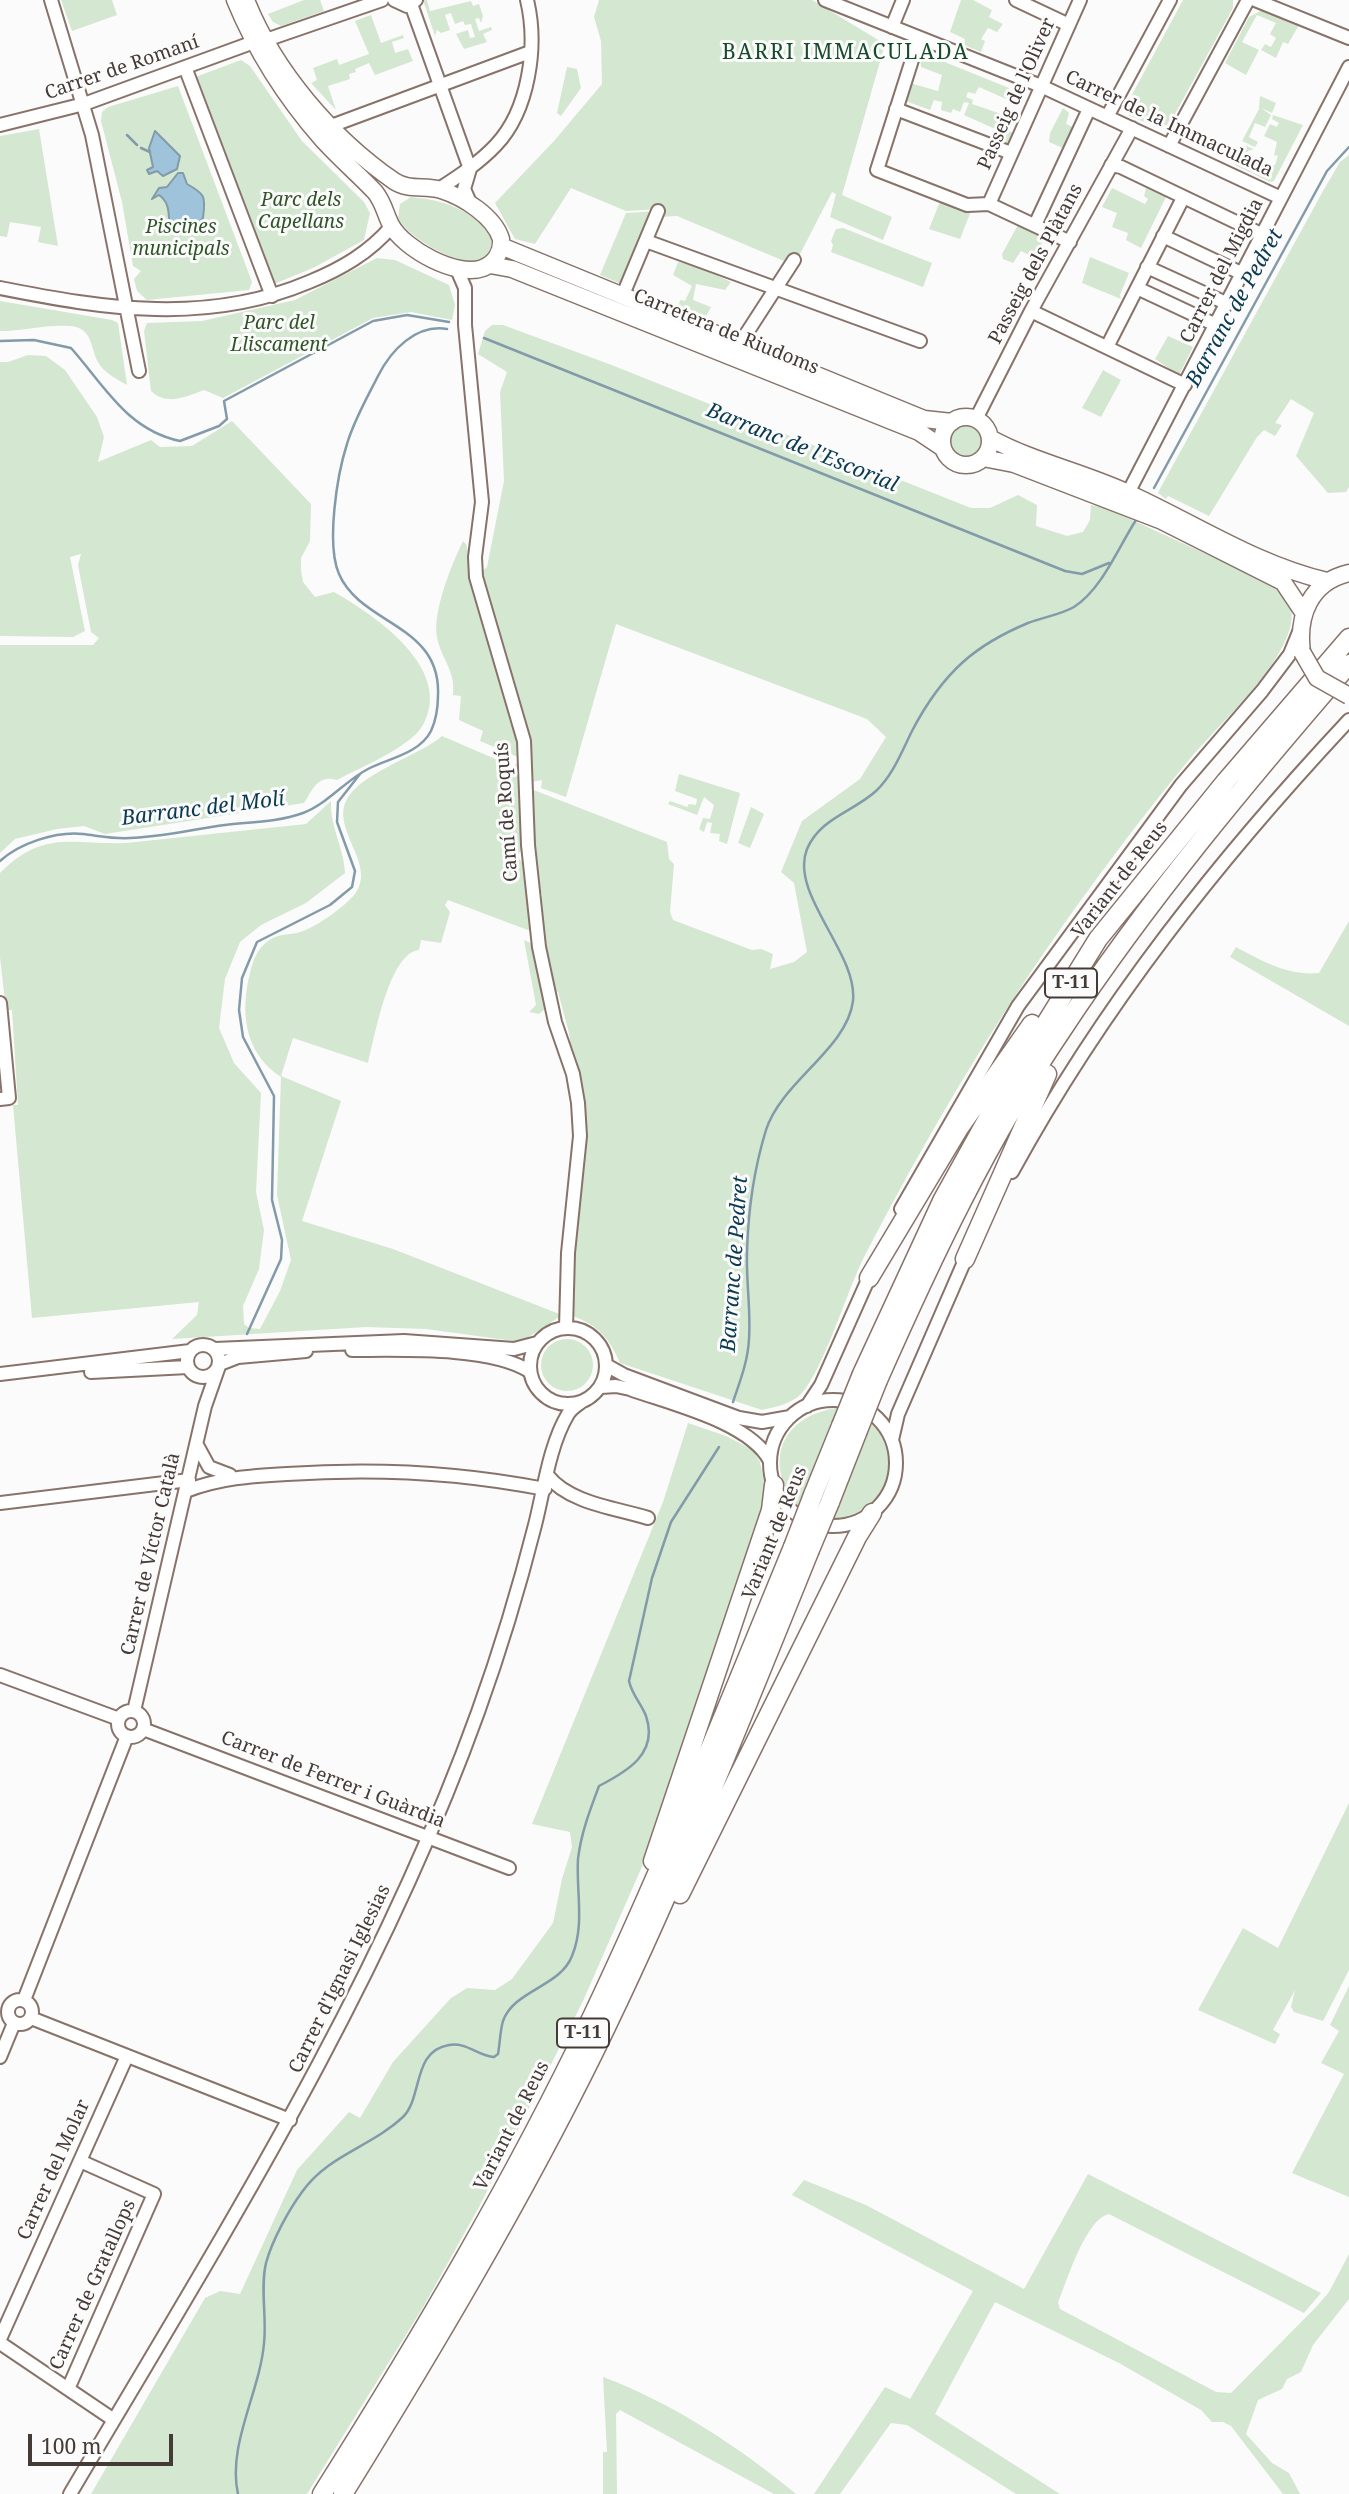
<!DOCTYPE html>
<meta charset="utf-8">
<style>
body{margin:0}
#map{position:relative;width:1349px;height:2494px;overflow:hidden;background:#fbfbfb;font-family:"Noto Serif",serif}
canvas{display:block}
.scale{position:absolute;left:28px;top:2434px;width:145px;height:32px;box-sizing:border-box;border:4px solid #443a36;border-top:0;padding-left:9px;font-size:21px;line-height:24px;white-space:nowrap;color:#443a36;-webkit-text-stroke:5px #fbfbfb;paint-order:stroke}
</style>
<div id="map">
<canvas width="1349" height="2494"></canvas>
<div class="scale">100 m</div>
</div>
<script>
const ctx = document.querySelector('canvas').getContext('2d');
ctx.lineJoin = 'round';
function fillPath(path, color) {
  ctx.fillStyle = color;
  ctx.fill(path, 'evenodd');
}
function strokePath(path, color, width, dash) {
  ctx.strokeStyle = color;
  ctx.lineWidth = width;
  ctx.lineCap = dash ? 'butt' : 'round';
  ctx.setLineDash(dash || []);
  ctx.stroke(path);
}
function label(font, color, halo, rows, align = 'center') {
  ctx.font = font + ' "Noto Serif",serif';
  ctx.lineWidth = 6;
  ctx.setLineDash([]);
  ctx.textBaseline = 'middle';
  ctx.strokeStyle = halo;
  ctx.fillStyle = color;
  for (const [text, x, y, turn = 0] of rows) {
    ctx.save();
    ctx.translate(x, y);
    ctx.rotate((+turn || 0) * Math.PI / 180);
    ctx.textAlign = isNaN(turn) ? turn : align;
    if (halo) ctx.strokeText(text, 0, 0);
    ctx.fillText(text, 0, 0);
    ctx.restore();
  }
}
fillPath(new Path2D(`
 M61,0H112L117,15L72,31Z
 M304,0H320L324,11L281,26L273,22L268,14Z
 M423,0H427L430,11L471,1L473,6L479,4L483,16L481,23L479,18L475,19L479,31L491,27L492,30L483,34L487,42L464,49L456,34L468,30L470,38L475,37L471,24L465,25L463,21L455,24L451,13L445,15L450,30L441,33L437,30L435,36Z
 M599,0H812L885,44L842,195L892,217L883,240L830,217L836,194L832,192L798,258L784,261L677,216L659,217L660,209L626,211L571,188L535,244L515,239L495,203L554,141L602,84L601,41L594,17Z
 M961,0H973L992,10L989,17L1003,24L997,32L988,28L981,39L985,41L981,52L964,45L965,39L950,32Z
 M1183,0H1233V8L1169,125L1156,127L1128,115L1127,104Z
 M1262,10L1299,25L1288,44L1283,42L1276,58L1261,50L1265,44L1271,47L1276,38L1270,34L1276,23L1257,15L1242,42L1259,50L1246,75L1225,63L1249,17Z
 M371,15L381,43L403,35L404,38L392,42L395,53L408,49L413,61L375,75L369,63L355,69L356,72L349,74L350,79L328,86L336,110L311,83L317,80L313,68L337,59L339,65L369,54L355,21Z
 M920,52L1009,88L1006,99L979,87L975,94L968,92L966,97L973,100L972,104L1007,116L1003,128L1015,134L1008,146L998,144L1002,132L964,115L969,103L964,102L960,112L953,109L951,113L941,110L942,102L934,100L930,110L903,100L910,83L938,91L942,75L921,67Z
 M241,60L250,66L302,141L364,202L370,213L364,240L313,268L274,284L193,78Z
 M567,67L577,69L581,88L561,116L557,113Z
 M178,86L252,282L249,290L147,300L137,291L134,279L141,271L133,266L122,202L101,121L102,112L108,107Z
 M1260,96L1276,103L1272,113L1261,108L1271,115L1265,127L1255,123L1249,137L1258,142L1255,147L1242,141L1259,109Z
 M1063,108L1069,113L1066,124L1075,128L1065,149L1049,142L1050,133Z
 M1273,115L1303,125L1274,181L1270,182L1235,165L1246,146L1254,149L1248,151L1244,160L1265,170L1269,165H1275L1278,156L1274,155L1277,142L1264,136L1270,124L1277,127L1279,123L1272,119Z
 M39,129L58,246L38,242L41,227L10,222L7,237L0,236V136Z
 M1349,155V487L1346,492L1328,493L1296,456L1314,413L1291,399L1275,423L1282,425L1275,436L1264,430L1257,437L1209,516L1168,496L1166,499L1158,493L1161,487L1323,191L1340,162Z
 M1112,188L1145,204L1148,199L1144,196L1146,188L1166,197L1141,248L1126,240L1128,233L1112,227L1117,213L1102,207Z
 M411,197C445,200 469,209 491,235C500,291 411,244 398,218L400,204Z
 M941,199L971,211L960,239L929,229Z
 M658,211L626,286L600,275L626,213Z
 M1019,223L1044,239L1035,258L1021,251L1013,263L1003,259L1002,254Z
 M843,228L932,263L923,287L831,252L833,245L831,241L836,229Z
 M1090,257L1129,273L1120,295L1121,299L1082,283Z
 M377,258L395,260L449,285L455,305L452,320L411,312L373,318L223,398L204,390C185,397 167,406 151,391L144,331L147,323L202,321L295,300Z
 M678,262L699,267L731,282L725,290L696,284L693,300L711,307L705,318L678,308L680,300L685,301L692,286L673,275Z
 M0,301L112,320L118,323L127,385C117,379 104,373 98,362C90,347 93,328 70,326C48,324 22,331 0,331Z
 M492,325H503L609,364L971,508H990L1018,495L1037,505L1036,526L1067,536L1083,532L1090,520L1091,505L1106,508L1276,586C1289,597 1295,610 1290,628C1278,672 1218,725 1188,761C1146,812 1105,866 1066,921C991,1027 925,1139 865,1255C847,1290 824,1369 801,1394C791,1404 775,1407 762,1410L620,1363C609,1338 599,1326 573,1316V1263L583,1158L569,1033L558,992L551,988L538,914L542,894L536,889L531,789L667,842L669,859L674,864L670,912L673,920L752,950L761,949L773,954L770,969L794,962L807,952L794,883L781,872L802,821L860,779L886,737L867,719L616,624L566,797L541,788L542,780L531,782L528,740L480,573L487,567L504,481L500,392L507,372L478,354L485,331Z
 M1168,336L1193,347L1179,375L1155,359Z
 M28,355L46,356L65,370L97,417L104,437L98,462L151,440L160,447L192,446L232,421L311,504L310,541L301,558V571L303,582L315,597L334,592C376,616 454,669 423,725C411,747 359,768 337,780C318,774 313,789 304,803L105,834L84,826L57,829L15,839L0,853V645H93L99,638L91,632L78,565L81,554L70,557L85,631L73,637L0,636V362H8Z
 M1103,370L1121,380L1101,417L1082,408Z
 M950 441a16 16 0 1 1 32 0a16 16 0 1 1-32 0Z
 M463,541L466,544L519,737L524,847L517,856L526,867L533,932L448,900L445,905L450,912L441,943L421,940L419,950C389,953 375,1036 368,1063L293,1038L281,1076L341,1101L302,1221L393,1249L562,1315L521,1342L426,1329L366,1327L172,1339L197,1315L199,1302L32,1318L13,1105H18L12,1010H6L0,957V873C44,829 71,845 126,843L306,824L331,801C330,827 344,848 345,873L306,903L261,925L240,942L225,979L219,1028L234,1063L261,1093L256,1192L264,1230L259,1269L243,1306L244,1324L249,1328L260,1329L280,1291L291,1260L277,1195L281,1077C244,1053 240,1012 250,973C253,960 257,949 268,941C280,932 291,936 303,931C319,925 344,907 355,894C377,865 332,831 346,801C359,773 417,757 442,736L514,767L520,758L480,741L483,731L459,720L461,696L453,695C456,670 441,659 437,637C432,613 452,563 463,541Z
 M679,774L740,793L727,844L719,841L720,834L710,833L712,823L707,822L704,832L699,829L703,818L710,819L714,805L704,797L697,815L668,804L670,801L687,807L689,804L696,805L697,799L675,791Z
 M751,807L764,814L750,848L738,843Z
 M1349,921V1026L1230,957L1236,947C1262,961 1288,976 1319,973Z
 M524,940L535,945L545,1009L539,1014L529,1012L536,1005Z
 M541 1365a26 26 0 1 1 52 0a26 26 0 1 1-52 0Z
 M837,1408L797,1507C763,1462 781,1416 837,1408Z
 M872,1422C906,1465 887,1513 832,1519Z
 M688,1423L726,1436L753,1450L760,1462L766,1490L763,1512L644,1862L583,2001L479,2207L422,2309L307,2494H91L205,2298L220,2291L240,2294L297,2170L349,2112L360,2118L393,2062L451,1998L467,1988L495,1990L512,1979L553,1923L562,1879L572,1847L570,1832L532,1824L663,1502Z
 M1349,1803V1970L1323,2021L1294,2012L1291,2007L1295,1990L1273,2030L1280,2034L1275,2044L1198,2010L1243,1928L1278,1948Z
 M1349,1986V2197L1292,2173L1344,2074L1321,2063L1339,2031L1330,2025Z
 M1088,2174L1321,2293L1304,2313L1109,2214C1086,2219 1067,2280 1058,2303L1060,2309L1216,2392L1231,2393L1317,2306L1329,2292L1349,2254V2299L1313,2345L1301,2372L1287,2379L1282,2389L1258,2400L1246,2434L1272,2463L1289,2473L1300,2494H1283L1231,2426L1223,2422H1212L1201,2410L1119,2363L995,2302L935,2414L1060,2494H1016L907,2425L891,2423L840,2494H814L885,2387L910,2399L973,2291L792,2195L804,2180L866,2205L1024,2289Z
 M603,2377C673,2403 739,2447 796,2494H774L620,2410L616,2414L617,2494H603V2452H607Z`), '#d4e7d0');
const water = new Path2D(`
 M155,131L180,156L177,169L163,176L157,171L149,174L147,170L153,167L149,148Z
 M178,173H183L187,184C205,194 206,196 203,218L192,231L173,232C165,220 174,206 159,195L152,199L159,188L167,187Z`);
fillPath(water, '#9ec3da');
strokePath(water, '#839aa9', 2);
strokePath(new Path2D(`
 M127,135L137,145
 M141,148L150,152
 M484,338L1065,571L1082,574L1109,563
 M0,341L34,340L71,348C104,385 127,430 180,441L219,426L227,419L224,401L373,321L407,315L449,322
 M1154,488L1327,171L1349,147
 M0,861C20,843 56,831 83,834C100,836 113,839 130,838C162,837 194,829 225,825C251,822 278,822 303,813C326,805 346,780 368,769C389,758 419,754 431,731C436,720 438,707 438,695C441,624 361,625 339,574C326,544 337,475 347,444C354,420 367,398 378,376C391,350 416,324 447,329
 M247,1334L281,1259L282,1240L272,1200L274,1096L243,1037L239,1010L242,978L257,942L330,905L352,887L355,871L337,822L338,802L360,774
 M733,1402C740,1381 748,1361 749,1339C751,1310 746,1281 747,1253C748,1212 754,1169 766,1130C781,1082 847,1049 853,1001C858,953 789,894 807,849C820,818 853,812 876,791C893,775 902,751 912,731C925,706 942,681 963,662C982,645 1004,633 1028,623C1043,617 1060,615 1074,607C1102,589 1118,548 1136,520
 M238,2494C227,2445 260,2392 264,2343C267,2318 260,2288 266,2263C272,2241 288,2211 302,2192C328,2155 371,2147 403,2117C423,2097 412,2051 449,2045C467,2042 478,2056 494,2057L498,2054C500,2043 500,2031 503,2021C514,1990 560,1987 572,1956C585,1925 576,1891 578,1859C581,1833 590,1810 599,1786C626,1772 659,1754 646,1716C641,1703 632,1695 629,1681L652,1578L671,1522L719,1447`), '#839aa9', 2.5);
const minor = new Path2D(`
 M51,0L92,135L139,371
 M394,0L407,6L416,0
 M825,0L1041,86L1281,198
 M1016,0L1069,25
 M1255,0L1349,38
 M411,4L470,169
 M892,27L903,0
 M919,38L877,170L967,205L989,204L1070,242
 M266,40L382,0
 M185,67L272,296
 M896,109L1011,153
 M1107,117L1170,0
 M0,125L84,104L254,42
 M331,126L530,52
 M1169,146L1248,0
 M1111,165L1121,167L1263,235
 M470,169L464,189L471,205
 M439,189C459,176 479,163 496,145C529,110 538,46 527,0
 M989,204L1080,0
 M1035,225L1089,109
 M1163,236L1243,274
 M646,241L920,341
 M456,267L465,288V325L482,502L475,557L476,577L524,741L528,845L539,947L555,1022L573,1074L578,1103L580,1136L568,1253L566,1328
 M1147,267L1228,304
 M0,288C105,309 207,325 309,282C341,269 369,253 392,226
 M1137,288L1216,325
 M622,297L658,211
 M1031,311L1185,385
 M739,345L794,260
 M1107,347L1183,198
 M976,419L1031,311L1132,128
 M1128,493L1349,67
 M0,1003L9,1098L0,1099
 M1012,1172C1103,1005 1220,858 1349,720
 M901,1209L1018,1006L1181,785L1262,691L1290,654L1299,632
 M530 1366a38 38 0 1 1 76 0a38 38 0 1 1-76 0Z
 M187 1361a16 16 0 1 1 32 0a16 16 0 1 1-32 0Z
 M215,1349L404,1341L514,1349L537,1343
 M352,1350C398,1350 490,1346 529,1371
 M220,1364L238,1357L306,1351
 M606,1365L624,1375L739,1418L762,1422L790,1417
 M91,1372L188,1367
 M0,1374L190,1351
 M601,1387L616,1386L630,1389C671,1404 750,1422 770,1461
 M770 1463a63 63 0 1 1 126 0a63 63 0 1 1-126 0Z
 M807,1406L821,1385L871,1273
 M892,1440L898,1414L968,1253
 M197,1445L209,1467L230,1475
 M548,1476C569,1503 616,1508 648,1518
 M186,1491C219,1478 251,1476 287,1474C373,1468 459,1472 545,1489
 M0,1503L189,1480
 M0,1675L119,1719
 M134,1711L205,1406L219,1366
 M118 1724a13 13 0 1 1 26 0a13 13 0 1 1-26 0Z
 M143,1729L509,1868
 M8 2012a12 12 0 1 1 24 0a12 12 0 1 1-24 0Z
 M24,2000L127,1736
 M31,2018L290,2120
 M0,2057L14,2023
 M0,2339L127,2056
 M0,2343L114,2420
 M68,2389L154,2194L80,2161
 M70,2494C220,2240 378,1990 478,1712C500,1651 519,1588 535,1525C544,1490 549,1446 568,1414C571,1409 576,1406 581,1402`);
const major = new Path2D(`
 M235,0C256,51 286,98 322,139C339,158 358,174 375,192C384,203 385,214 391,225C404,249 457,278 483,268C495,263 502,252 501,239C494,216 463,197 441,190C425,185 409,191 394,181C332,138 274,71 246,0
 M501,246L924,419L952,422
 M490,265L512,269L919,432L943,448
 M942 441a24 24 0 1 1 48 0a24 24 0 1 1-48 0Z
 M990,438C1034,462 1083,472 1128,493C1194,523 1257,565 1327,581
 M983,458L1014,464L1162,521L1283,582L1303,612
 M1302,652C1297,616 1310,582 1349,573`);
const highway = new Path2D(`
 M965,1259L1047,1074
 M869,1278L959,1128L1032,1024
 M862,1374L943,1199L993,1109L1098,939L1226,781L1349,638
 M878,1380C931,1260 988,1139 1062,1030C1148,900 1247,782 1349,664
 M813,1495L841,1426
 M830,1502L857,1433
 M653,1861L771,1510L774,1485
 M680,1894L857,1537L872,1513
 M322,2494C420,2339 513,2182 592,2017C665,1863 728,1705 793,1547
 M343,2494C432,2350 519,2204 594,2052C674,1889 741,1720 809,1552`);
strokePath(minor, '#88736a', 16);
strokePath(major, '#88736a', 19);
strokePath(highway, '#88736a', 21);
strokePath(minor, '#fff', 12);
strokePath(major, '#fff', 16);
strokePath(highway, '#fff', 18);
const majorBridge = new Path2D(`
 M1302,652L1317,678L1349,696`);
const highwayBridge = new Path2D(`
 M841,1426L862,1374
 M857,1433L878,1380
 M793,1547L813,1495
 M809,1552L830,1502`);
strokePath(majorBridge, '#88736a', 19, []);
strokePath(highwayBridge, '#88736a', 21, []);
strokePath(majorBridge, '#fff', 16);
strokePath(highwayBridge, '#fff', 18);
for (const [x, y, w] of [
 [1071,983,52],
 [583,2033,52]
]) {
  const box = new Path2D();
  box.roundRect(x - w / 2, y - 14.5, w, 29, 5);
  ctx.fillStyle = '#fbfbfb';
  ctx.fill(box);
  strokePath(box, '#443a36', 2);
}
label('bold 18px', '#443a36', null, [
 ["T-11",1071,983],
 ["T-11",583,2033]
]);
label('19px', '#443a36', '#fbfbfb', [
 ["Carrer de Romaní",122,68,-19],
 ["Passeig de l'Oliver",1017,94,-66],
 ["Carrer de la Immaculada",1169,124,25],
 ["Passeig dels Plàtans",1036,264,-62],
 ["Carrer del Migdia",1222,271,-63],
 ["Carretera de Riudoms",726,332,22],
 ["Camí de Roquís",507,812,-94],
 ["Variant de Reus",1120,880,-52],
 ["Variant de Reus",775,1533,-68],
 ["Carrer de Víctor Català",151,1554,-77],
 ["Carrer de Ferrer i Guàrdia",333,1780,21],
 ["Carrer d'Ignasi Iglesias",340,1979,-64],
 ["Variant de Reus",512,2126,-63],
 ["Carrer del Molar",54,2170,-66],
 ["Carrer de Gratallops",93,2285,-66]
]);
label('italic 19px', '#2f5327', '#fbfbfb', [
 ["Parc dels",301,201],
 ["Capellans",301,223],
 ["Piscines",181,228],
 ["municipals",181,250],
 ["Parc del",279,324],
 ["Lliscament",279,346]
]);
ctx.letterSpacing = '2px';
label('21px', '#174c2b', '#fbfbfb', [
 ["BARRI IMMACULADA",846,53]
]);
ctx.letterSpacing = '0px';
label('italic 21px', '#093a52', '#fbfbfb', [
 ["Barranc de Pedret",1235,308,-61],
 ["Barranc de l'Escorial",802,448,22],
 ["Barranc del Molí",203,809,-7],
 ["Barranc de Pedret",735,1264,-86]
]);
</script>
